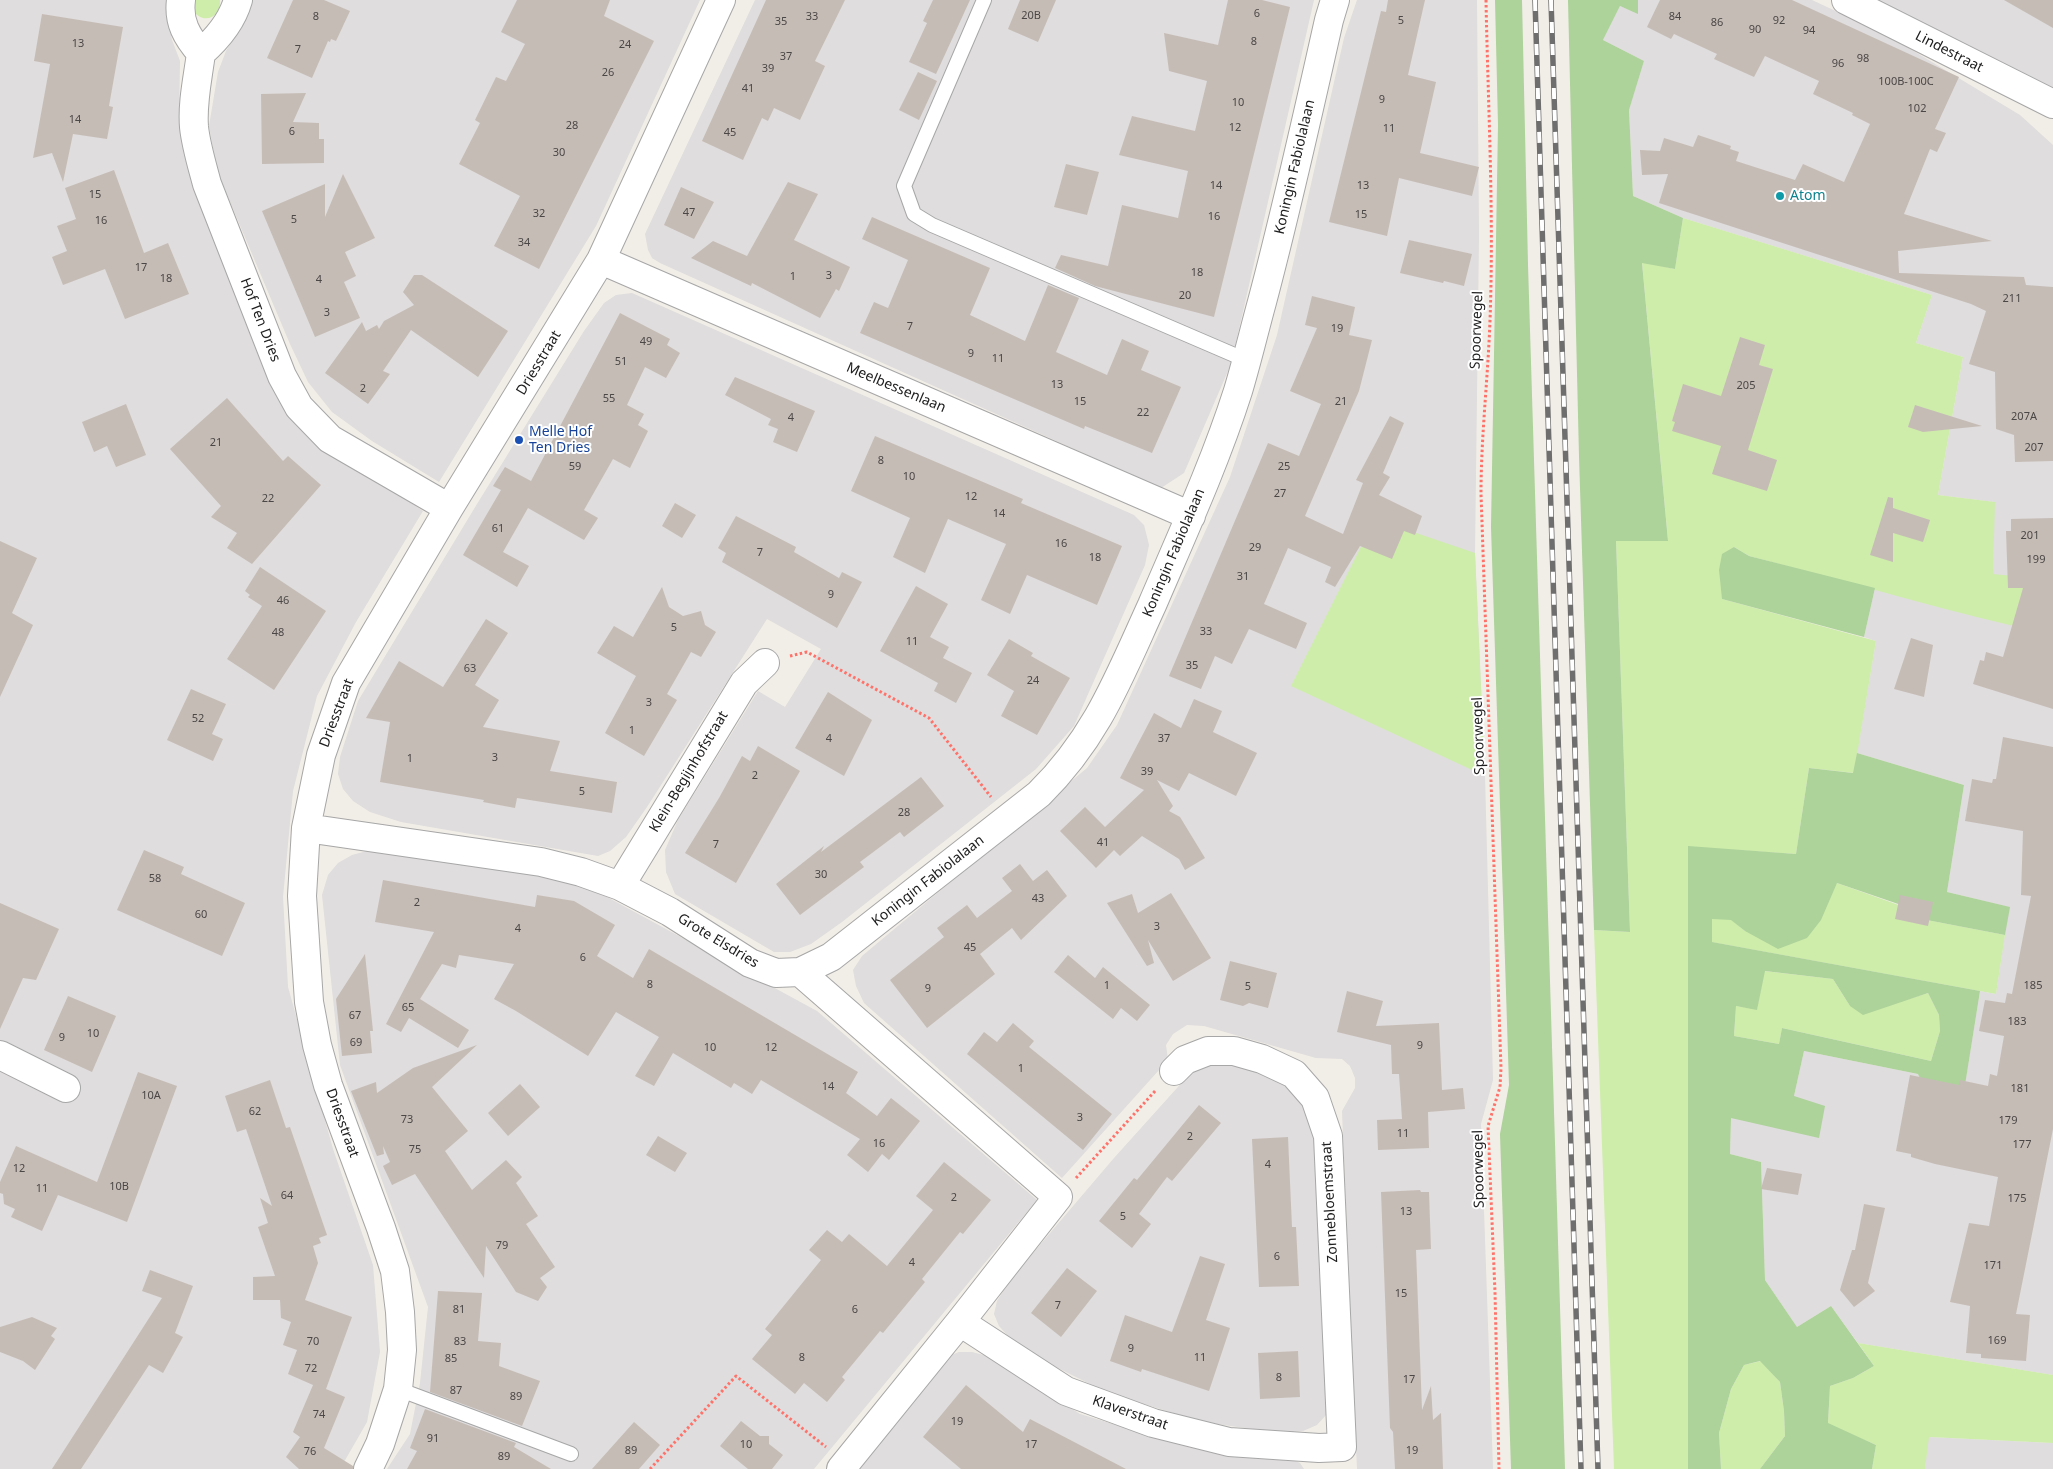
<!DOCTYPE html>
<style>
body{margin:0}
canvas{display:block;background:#f1ede7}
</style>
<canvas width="2053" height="1469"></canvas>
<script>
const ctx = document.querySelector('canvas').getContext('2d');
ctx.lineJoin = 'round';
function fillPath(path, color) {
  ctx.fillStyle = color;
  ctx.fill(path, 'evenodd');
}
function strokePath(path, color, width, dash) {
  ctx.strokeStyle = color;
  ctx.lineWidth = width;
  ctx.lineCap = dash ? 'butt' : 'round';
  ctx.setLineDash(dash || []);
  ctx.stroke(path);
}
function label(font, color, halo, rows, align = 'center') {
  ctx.font = font + ' "Noto Sans",sans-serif';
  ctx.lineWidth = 4;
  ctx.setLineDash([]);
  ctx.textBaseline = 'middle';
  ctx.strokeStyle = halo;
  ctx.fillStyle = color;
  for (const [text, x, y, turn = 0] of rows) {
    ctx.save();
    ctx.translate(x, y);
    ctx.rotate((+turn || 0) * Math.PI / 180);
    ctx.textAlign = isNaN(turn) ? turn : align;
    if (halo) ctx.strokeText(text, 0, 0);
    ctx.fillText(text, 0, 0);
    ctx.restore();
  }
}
fillPath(new Path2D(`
 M0,0H168L166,9L172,40L180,61L179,119L190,171L322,443L423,511L356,622L317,696L293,791L283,897L288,987L333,1149L373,1265L380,1352L367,1422L340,1469H0Z
 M249,0H700L596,226L439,482L372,441L332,412L308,382L290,344L217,171L209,126L218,72L226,51L241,26Z
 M755,0H1314L1231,364L1184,473L1161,488L660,263L652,258L648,250L645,234Z
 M1357,0H1477L1479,235L1475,553L1485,776L1493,1080L1481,1124L1493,1469H1357L1342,1111L1355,1088V1078L1350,1066L1342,1059L1316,1058L1204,1026L1187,1025L1173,1034L1166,1045L1168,1060L1062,1178L864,1003L856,986L853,970L862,956L1087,768L1117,725L1230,477L1277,335L1344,38Z
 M1638,0H1812L1887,35L2020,115L2053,145V580L1993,575L1994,502L1938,495L1963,357L1916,343L1932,295L1683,218L1633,196L1629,109L1644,61L1603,40L1620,6L1638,13Z
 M1871,0H2053V89Z
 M632,293L1134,515L1144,525L1149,545L1145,565L1074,726L1036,769L842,922L811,944L790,952H774L675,894L666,872L665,850L678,820L758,691L785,707L821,649L767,619L647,807L626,837L610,851L598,856L401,822L370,812L353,801L343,789L338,774L340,757L358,701L477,504L584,331L604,303L616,295Z
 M1875,588L2053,633V1375L1858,1343L1831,1306L1797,1327L1765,1280L1761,1162L1730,1154L1731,1118L1794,1096L1804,1051L1918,1074L1926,1092L1962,1103L1980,991L1996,994L2009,907L1947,892L1964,785L1857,753L1876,641L1864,637Z
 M367,851L554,877L607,897L817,1011L1037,1200L814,1469H387L410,1434L420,1383L428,1307L340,1065L322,895L328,875L338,863L352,855Z
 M1235,1062L1290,1086L1304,1108L1318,1145L1327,1401L1326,1415L1317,1425L1303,1431L1280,1433L1203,1422L1108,1393L1044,1361L1009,1337L999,1326L994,1314L997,1301L1010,1280L1114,1158L1186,1078L1198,1069L1214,1063Z
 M959,1352H972L991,1357L1080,1414L1189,1447L1235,1456L1291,1459L1300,1463L1304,1469H855L949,1356Z
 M1928,1437L2053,1443V1469H1925Z`), '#dfdddd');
fillPath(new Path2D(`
 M191,0H220C221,20 201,25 191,8Z
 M1683,218L1932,295L1916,343L1963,357L1938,495L1995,502L1993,574L2053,580V635C1951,613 1850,582 1749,556L1734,547L1722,599L1876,641L1854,773L1809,768L1796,854L1688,847V1469H1614L1594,930L1630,932L1616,541L1668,540L1642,262L1675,269Z
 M1375,519L1475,553L1485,776L1291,686Z
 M1837,883L1907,908L1906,916L2005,935L1996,994L1711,942L1712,918L1731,919L1745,931Z
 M1764,971L1833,979L1850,1006L1906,1000L1928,993L1939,1015L1940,1031L1931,1061L1782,1028L1779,1044L1734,1036L1736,1006L1757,1009Z
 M1858,1343L2053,1375V1443L1929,1437L1925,1469H1872L1876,1445L1828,1424L1830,1386L1853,1378L1874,1366Z
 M1761,1361L1780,1382L1784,1411L1785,1436L1760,1469H1721L1719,1433L1731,1389L1744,1365Z`), '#ceedab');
fillPath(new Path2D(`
 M1495,0H1522L1528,265L1565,1469H1511L1500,1134L1509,1085L1491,527L1498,125Z
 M1568,0H1638V14L1620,6L1603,40L1644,61L1629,110L1633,196L1683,218L1675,269L1642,263L1668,541H1616L1630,932L1594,930L1579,456Z
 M1734,547L1749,556L1875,588L1864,637L1722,599L1719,570L1722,554Z
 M1857,753L1964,785L1947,892L2010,907L2005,935L1906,916L1907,907L1837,883L1821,920L1807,938L1778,949L1745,931L1731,920L1712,919V942L1980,991L1962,1104L1926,1092L1918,1074L1804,1051L1794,1096L1825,1106L1819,1138L1731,1118L1730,1154L1761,1162L1765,1280L1797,1327L1831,1306L1874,1366L1853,1378L1830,1386L1828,1423L1876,1445L1872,1469H1760L1785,1436L1784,1411L1780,1382L1760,1361L1744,1365L1731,1389L1719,1433L1721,1469H1688V846L1796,854L1809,768L1853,773ZM1765,971L1833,979L1850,1006L1863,1015L1928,993L1939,1015L1940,1031L1931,1061L1782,1028L1779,1044L1734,1036L1736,1006L1757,1010Z`), '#add29a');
fillPath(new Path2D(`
 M293,0H324L350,11L336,41L331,39L330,42L328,41L312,78L267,58Z
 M517,0H610L604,16L654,41L539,269L494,246L520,196L459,164L480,123L475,120L496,77L506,81L525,44L501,32Z
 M766,0H845L815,61L825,66L800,120L774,108L768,121L762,118L743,160L702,141Z
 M933,0H970L936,74L909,62L927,23L923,21Z
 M1020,0H1056L1038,42L1008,29Z
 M1228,0H1262L1290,7L1214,317L1095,286L1055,268L1061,255L1108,266L1122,205L1178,218L1188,171L1119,155L1132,116L1195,131L1207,81L1169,71L1164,33L1218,45Z
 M1388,0H1425L1408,75L1436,82L1420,153L1479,167L1472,196L1399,178L1387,236L1329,222L1381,11L1386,12Z
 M1660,0H1792L1959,77L1935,129L1946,133L1937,152L1930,149L1904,214L1992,241L1898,251L1899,273L2024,277L2026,285L2053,287V461L2015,462L2014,435L1996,429L1995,372L1969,364L1986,311L1971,304L1659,203L1668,174L1642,175L1640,150L1660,151L1664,138L1693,147L1698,135L1731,146L1730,149L1739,152L1736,161L1795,180L1803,164L1844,182L1870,124L1852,115L1853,113L1813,94L1819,81L1765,56L1754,77L1714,59L1717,54L1674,34L1671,39L1647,27Z
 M2004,0H2053V28Z
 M42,14L123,27L109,106L113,107L107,139L73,134L63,182L52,153L33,158L50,64L34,61Z
 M918,72L937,81L919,120L899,110Z
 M306,93L293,122L319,123V139H324V163L262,164L261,94Z
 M1066,164L1099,172L1087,215L1054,207Z
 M114,170L144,253L168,243L189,294L125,319L105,269L63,285L52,257L67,251L57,226L76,219L65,188Z
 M343,174L375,238L345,252L356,276L344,282L360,318L315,337L262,211L325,184V217Z
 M788,182L818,194L794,240L850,267L839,291L836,289L820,318L752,283L751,286L691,258L713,241L747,256Z
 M681,187L714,202L694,239L664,225Z
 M872,217L990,268L970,315L1025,341L1048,285L1079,298L1056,352L1107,375L1122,339L1149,351L1141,370L1181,387L1152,453L1085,426L1084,429L860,333L874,302L888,308L908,260L862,239Z
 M1409,240L1472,254L1464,286L1444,281L1443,283L1400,273Z
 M414,275H422L508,331L478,377L411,330L383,371L390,374L368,404L325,373L362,322L366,331L377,325L379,329L384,321L414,305L403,292Z
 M1312,296L1355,307L1349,335L1372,340L1359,391L1305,516L1343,534L1363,483L1356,480L1390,416L1404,423L1383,473L1390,477L1379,495L1422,516L1415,535L1404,531L1392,559L1360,546L1335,587L1325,582L1331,567L1288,548L1264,604L1307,623L1296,649L1249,629L1232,664L1215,656L1201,689L1169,676L1268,443L1299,456L1321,404L1290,391L1317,328L1305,325Z
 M620,313L670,339L667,345L680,353L666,378L645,367L627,405L644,414L638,425L648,431L630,468L613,459L584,510L598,518L584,540L528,508L503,552L529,566L517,587L463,555L501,490L493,486L505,467L531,481Z
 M1740,337L1765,345L1759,365L1773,369L1748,450L1777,460L1767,491L1712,474L1721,446L1672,431L1675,422L1672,421L1683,384L1721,396Z
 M735,377L815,411L797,452L773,442L778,429L768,425L771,419L725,395Z
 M227,398L283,461L288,456L321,485L252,564L227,548L237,533L211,517L221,506L170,449Z
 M126,404L146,455L116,467L107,446L94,452L82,422Z
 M1915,405L1982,426L1923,432L1908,427Z
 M875,436L1023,499L1021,503L1122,546L1097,605L1027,575L1010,614L981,600L1006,544L948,519L925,573L893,557L910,518L851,491Z
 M1888,497L1893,498V508L1930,520L1923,542L1893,533V562L1870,555Z
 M675,503L696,515L682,538L662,526Z
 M736,516L796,547L794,552L839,578L842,572L862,582L837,628L722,562L726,553L718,548Z
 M2053,518V709L1973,684L1980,660L1984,661L1986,652L2003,657L2023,588H2008L2006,531H2011V519Z
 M0,541L37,558L12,613L33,625L0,697Z
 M260,567L326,611L274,690L227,659L262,606L248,597L250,595L245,591Z
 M916,586L948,604L930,637L949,647L943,658L972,673L956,703L934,691L938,683L880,651Z
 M662,587L669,607L683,616L701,611L705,625L716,632L701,657L691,652L667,694L677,700L644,756L605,733L636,676L597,653L614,626L633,637Z
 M486,619L508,633L475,685L499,700L483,727L560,741L550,771L617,782L612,813L517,798L515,808L483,802L484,800L380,782L390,722L366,718L399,661L443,687Z
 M1911,638L1933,645L1924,697L1894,689Z
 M1009,639L1033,653L1031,656L1070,678L1037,735L1001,716L1014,691L987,675Z
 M191,689L226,704L212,734L223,739L213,761L167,740Z
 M828,692L872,720L844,776L795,748Z
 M1194,699L1222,711L1213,732L1257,753L1236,796L1189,773L1179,791L1157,780L1173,806L1169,811L1180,817L1205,858L1185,870L1179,859L1142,836L1120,856L1114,850L1096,868L1060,831L1085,807L1105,827L1144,790L1120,778L1154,713L1181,728Z
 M2003,737L2053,747V1129L2016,1314L2030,1315L2026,1361L1981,1358V1354L1966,1353L1970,1306L1950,1302L1969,1223L1989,1226L1998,1177L1935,1164L1911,1157V1154L1896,1151L1910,1075L1959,1085L1960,1080L1988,1086L1990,1074L1997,1076L2004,1036L1979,1031L1985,1000L2005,1003L2007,993L2012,994L2031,896L2021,895L2023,831L1965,821L1972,779L1992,783L1993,779H1996Z
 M758,746L800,771L736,883L685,853L719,798L742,756L750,761Z
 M921,777L944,806L904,837L900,832L860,862L864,867L800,915L776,884L824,846L821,852Z
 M144,850L184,867L181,874L245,903L222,956L117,910Z
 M1020,864L1033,881L1047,870L1067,896L1021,940L1012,928L980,954L995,974L927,1028L890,980L944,937L937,928L967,905L977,918L1012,891L1002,878Z
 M383,880L535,907L537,895L574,901L615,925L597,956L633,978L649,949L858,1072L846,1093L877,1116L891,1098L920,1121L889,1160L882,1154L868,1172L847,1155L860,1139L761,1080L752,1094L734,1083L731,1088L673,1053L654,1086L635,1076L659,1037L616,1012L588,1056L516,1011L494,999L514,964L459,955L456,968L442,964L420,999L469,1030L458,1048L409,1018L401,1032L386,1024L434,932L375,922Z
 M1171,893L1211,958L1173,981L1148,940L1154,963L1147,966L1107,903L1132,894L1138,913Z
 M1900,895L1933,902L1928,926L1895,919Z
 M0,903L59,929L36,980L23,978L0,1029Z
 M365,954L373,1031H370L372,1053L342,1056L336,999Z
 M1068,955L1095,978L1103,967L1150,1005L1137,1021L1121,1008L1113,1019L1054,972Z
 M1230,961L1277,973L1268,1008L1249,1003L1243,1006L1220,1000Z
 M1347,991L1383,1001L1376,1026L1439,1023L1442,1090L1463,1088L1465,1109L1428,1112L1429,1148L1378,1150L1377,1120L1402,1119L1399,1074H1392L1391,1045L1337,1032Z
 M68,996L116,1016L92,1072L44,1050Z
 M1013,1023L1034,1041L1029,1047L1112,1114L1083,1150L967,1054L984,1032L997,1042Z
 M477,1045L432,1087L468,1131L445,1151L472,1190L506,1160L522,1177L516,1183L538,1216L526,1224L555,1267L540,1278L547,1287L538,1301L516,1292L486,1246L484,1278L415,1174L392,1185L383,1166L390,1162L383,1146L384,1154L377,1156L351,1091L376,1082L377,1093L413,1068Z
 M138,1072L177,1086L127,1222L58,1195L42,1231L11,1217L15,1209L4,1204L3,1194L0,1193V1182L16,1146L97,1182Z
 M270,1080L286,1128L290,1127L327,1235L319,1238L321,1243L313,1246L318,1263L305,1300L352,1317L326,1389L345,1397L324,1448L353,1466V1469H299L286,1457L300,1437L293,1432L313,1385L288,1374L297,1350L283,1345L291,1322L281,1318L280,1300H253V1277L275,1276L258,1227L268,1223L260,1198L272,1206L246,1129L237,1132L225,1096Z
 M520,1084L540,1107L508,1136L488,1113Z
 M1199,1105L1221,1123L1172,1181L1167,1177L1139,1214L1151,1224L1132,1248L1099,1221L1134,1178L1137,1180Z
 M658,1136L687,1153L675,1172L646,1155Z
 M1288,1137L1292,1227H1296L1299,1286L1259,1287L1252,1139Z
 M944,1162L991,1200L963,1234L960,1232L922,1279L925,1282L883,1333L880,1331L842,1377L845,1380L827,1402L804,1383L795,1394L752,1359L772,1335L765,1329L821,1260L809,1250L827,1230L842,1242L849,1234L887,1266L933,1210L916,1196Z
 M1767,1168L1802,1174L1798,1195L1761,1189Z
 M1420,1190L1421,1192H1429L1431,1249L1416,1250L1422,1410L1431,1386L1433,1420L1441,1413L1443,1469H1395L1393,1432L1390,1428L1381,1192Z
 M1864,1204L1885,1208L1868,1283L1875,1291L1854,1307L1840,1290L1852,1250H1855Z
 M1200,1256L1225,1264L1206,1320L1230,1328L1209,1391L1142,1369L1141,1372L1110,1361L1125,1315L1172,1332Z
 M1067,1268L1097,1291L1061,1337L1031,1313Z
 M150,1270L193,1286L175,1333L183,1337L163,1373L149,1365L81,1469H52L162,1298L142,1291Z
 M438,1291L482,1293L478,1341L501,1343L499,1366L540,1381L522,1426L430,1392Z
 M32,1317L57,1328L51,1336L55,1339L35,1370L23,1361L0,1352V1327Z
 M1298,1351L1300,1397L1260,1399L1258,1353Z
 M966,1385L1023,1432L1030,1419L1126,1469H961L923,1437Z
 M425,1409L516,1443L514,1447L551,1469H407L417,1451L410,1448Z
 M741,1421L760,1436H769V1444L783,1455L772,1469H748L720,1446Z
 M634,1422L660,1445L639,1469H592Z`), '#c6bcb6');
const lane = new Path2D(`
 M984,0L904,186L914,214L932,225L1246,360
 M398,1389L571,1454`);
const street = new Path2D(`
 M181,0C178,22 187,37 201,53
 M238,0C232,21 217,39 201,53C198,77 192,102 194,127C196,146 202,165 207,184L282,376L299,407L330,439L449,508
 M1846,0L2053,104
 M601,260L1191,516
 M306,828L541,862L581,872L620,886L670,912L750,963L776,973L800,972L1058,1197L960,1322L841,1469
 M620,886L744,683L765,663
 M800,972L831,957L1039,794C1097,737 1119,677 1152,605C1182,535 1215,463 1238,391C1247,361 1254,331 1262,302C1287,208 1308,114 1329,20L1335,0
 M0,1055L66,1088
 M960,1322L1066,1391L1153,1423L1229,1442L1319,1448L1342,1447L1328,1136L1315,1098L1294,1074L1262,1059L1234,1051H1208L1185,1060L1174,1071
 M368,1469L380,1444L398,1389L402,1350L400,1312L395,1271L381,1228L328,1085L317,1045L309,1002L302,896L306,828L321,755L346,683L449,508L601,260L721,0`);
strokePath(lane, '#a7a7a7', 16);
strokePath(street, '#a7a7a7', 30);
strokePath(new Path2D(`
 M1486,0C1488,106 1494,213 1490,320C1488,378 1481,436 1481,494L1501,1068L1500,1087L1488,1126L1495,1292L1499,1469
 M790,656L807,652L929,718L991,797
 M1076,1178L1156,1090
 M650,1469L736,1376L826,1447`), '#ff726a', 3, [2.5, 2.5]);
strokePath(lane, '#fff', 14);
strokePath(street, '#fff', 28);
const rail = new Path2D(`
 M1535,0L1581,1469
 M1551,0L1598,1469`);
strokePath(rail, '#6e6e6e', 5.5);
strokePath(rail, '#fff', 4, [11]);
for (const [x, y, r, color] of [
 [1780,196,5,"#0f9aa8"],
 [519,440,5,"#1a4fb4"]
]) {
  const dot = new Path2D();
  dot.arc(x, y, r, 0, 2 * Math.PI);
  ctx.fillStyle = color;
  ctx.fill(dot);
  strokePath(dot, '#fff', 2);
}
label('11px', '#4a4746', null, [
 ["6",1257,14],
 ["20B",1031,16],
 ["8",316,17],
 ["33",812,17],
 ["84",1675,17],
 ["5",1401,21],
 ["92",1779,21],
 ["35",781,22],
 ["86",1717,23],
 ["90",1755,30],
 ["94",1809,31],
 ["8",1254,42],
 ["13",78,44],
 ["24",625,45],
 ["7",298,50],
 ["37",786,57],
 ["98",1863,59],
 ["96",1838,64],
 ["39",768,69],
 ["26",608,73],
 ["100B-100C",1906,82],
 ["41",748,89],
 ["9",1382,100],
 ["10",1238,103],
 ["102",1917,109],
 ["14",75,120],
 ["28",572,126],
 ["12",1235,128],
 ["11",1389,129],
 ["6",292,132],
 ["45",730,133],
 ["30",559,153],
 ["14",1216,186],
 ["13",1363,186],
 ["15",95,195],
 ["47",689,213],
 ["32",539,214],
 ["15",1361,215],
 ["16",1214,217],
 ["5",294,220],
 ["16",101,221],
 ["34",524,243],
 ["17",141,268],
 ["18",1197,273],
 ["3",829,276],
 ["1",793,277],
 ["18",166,279],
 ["4",319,280],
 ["20",1185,296],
 ["211",2012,299],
 ["3",327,313],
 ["7",910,327],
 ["19",1337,329],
 ["49",646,342],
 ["9",971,354],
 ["11",998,359],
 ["51",621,362],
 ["13",1057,385],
 ["205",1746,386],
 ["2",363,389],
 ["55",609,399],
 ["15",1080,402],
 ["21",1341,402],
 ["22",1143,413],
 ["207A",2024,417],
 ["4",791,418],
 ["21",216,443],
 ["207",2034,448],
 ["8",881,461],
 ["59",575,467],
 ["25",1284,467],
 ["10",909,477],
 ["27",1280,494],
 ["12",971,497],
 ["22",268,499],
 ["14",999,514],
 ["61",498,529],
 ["201",2030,536],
 ["16",1061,544],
 ["29",1255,548],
 ["7",760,553],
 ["18",1095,558],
 ["199",2036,560],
 ["31",1243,577],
 ["9",831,595],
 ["46",283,601],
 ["5",674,628],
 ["33",1206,632],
 ["48",278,633],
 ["11",912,642],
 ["35",1192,666],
 ["63",470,669],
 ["24",1033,681],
 ["3",649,703],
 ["52",198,719],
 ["1",632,731],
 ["4",829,739],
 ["37",1164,739],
 ["3",495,758],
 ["1",410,759],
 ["39",1147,772],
 ["2",755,776],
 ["5",582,792],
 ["28",904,813],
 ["41",1103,843],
 ["7",716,845],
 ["30",821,875],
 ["58",155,879],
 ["43",1038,899],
 ["2",417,903],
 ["60",201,915],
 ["3",1157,927],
 ["4",518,929],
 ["45",970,948],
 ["6",583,958],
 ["8",650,985],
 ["1",1107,986],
 ["185",2033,986],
 ["5",1248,987],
 ["9",928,989],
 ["65",408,1008],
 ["67",355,1016],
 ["183",2017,1022],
 ["10",93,1034],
 ["9",62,1038],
 ["69",356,1043],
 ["9",1420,1046],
 ["10",710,1048],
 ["12",771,1048],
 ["1",1021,1069],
 ["14",828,1087],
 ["181",2020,1089],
 ["10A",151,1096],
 ["62",255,1112],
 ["3",1080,1118],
 ["73",407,1120],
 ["179",2008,1121],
 ["11",1403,1134],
 ["2",1190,1137],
 ["16",879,1144],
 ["177",2022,1145],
 ["75",415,1150],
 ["4",1268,1165],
 ["12",19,1169],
 ["10B",119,1187],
 ["11",42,1189],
 ["64",287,1196],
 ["2",954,1198],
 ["175",2017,1199],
 ["13",1406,1212],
 ["5",1123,1217],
 ["79",502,1246],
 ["6",1277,1257],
 ["4",912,1263],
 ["171",1993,1266],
 ["15",1401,1294],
 ["7",1058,1306],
 ["81",459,1310],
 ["6",855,1310],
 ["169",1997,1341],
 ["70",313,1342],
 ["83",460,1342],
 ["9",1131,1349],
 ["8",802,1358],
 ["11",1200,1358],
 ["85",451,1359],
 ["72",311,1369],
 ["8",1279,1378],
 ["17",1409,1380],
 ["87",456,1391],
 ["89",516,1397],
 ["74",319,1415],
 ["19",957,1422],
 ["91",433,1439],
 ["10",746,1445],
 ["17",1031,1445],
 ["89",631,1451],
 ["19",1412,1451],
 ["76",310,1452],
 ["89",504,1457]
]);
label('14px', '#202020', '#fff', [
 ["Lindestraat",1949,52,27],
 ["Koningin Fabiolalaan",1295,167,-77],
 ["Hof Ten Dries",260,320,69],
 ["Spoorwegel",1477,330,-88],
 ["Driesstraat",539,363,-59],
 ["Meelbessenlaan",896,388,23],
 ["Koningin Fabiolalaan",1174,553,-67],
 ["Driesstraat",337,713,-69],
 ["Spoorwegel",1479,736,-92],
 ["Klein-Begijnhofstraat",689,772,-59],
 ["Koningin Fabiolalaan",928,881,-38],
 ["Grote Elsdries",718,941,31],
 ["Driesstraat",342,1123,70],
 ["Spoorwegel",1479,1169,-91],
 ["Zonnebloemstraat",1330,1202,-93],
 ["Klaverstraat",1130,1413,19]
]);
label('14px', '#0d838f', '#fff', [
 ["Atom",1790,196]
], 'left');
label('14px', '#164399', '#fff', [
 ["Melle Hof",529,432],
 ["Ten Dries",529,448]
], 'left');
</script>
